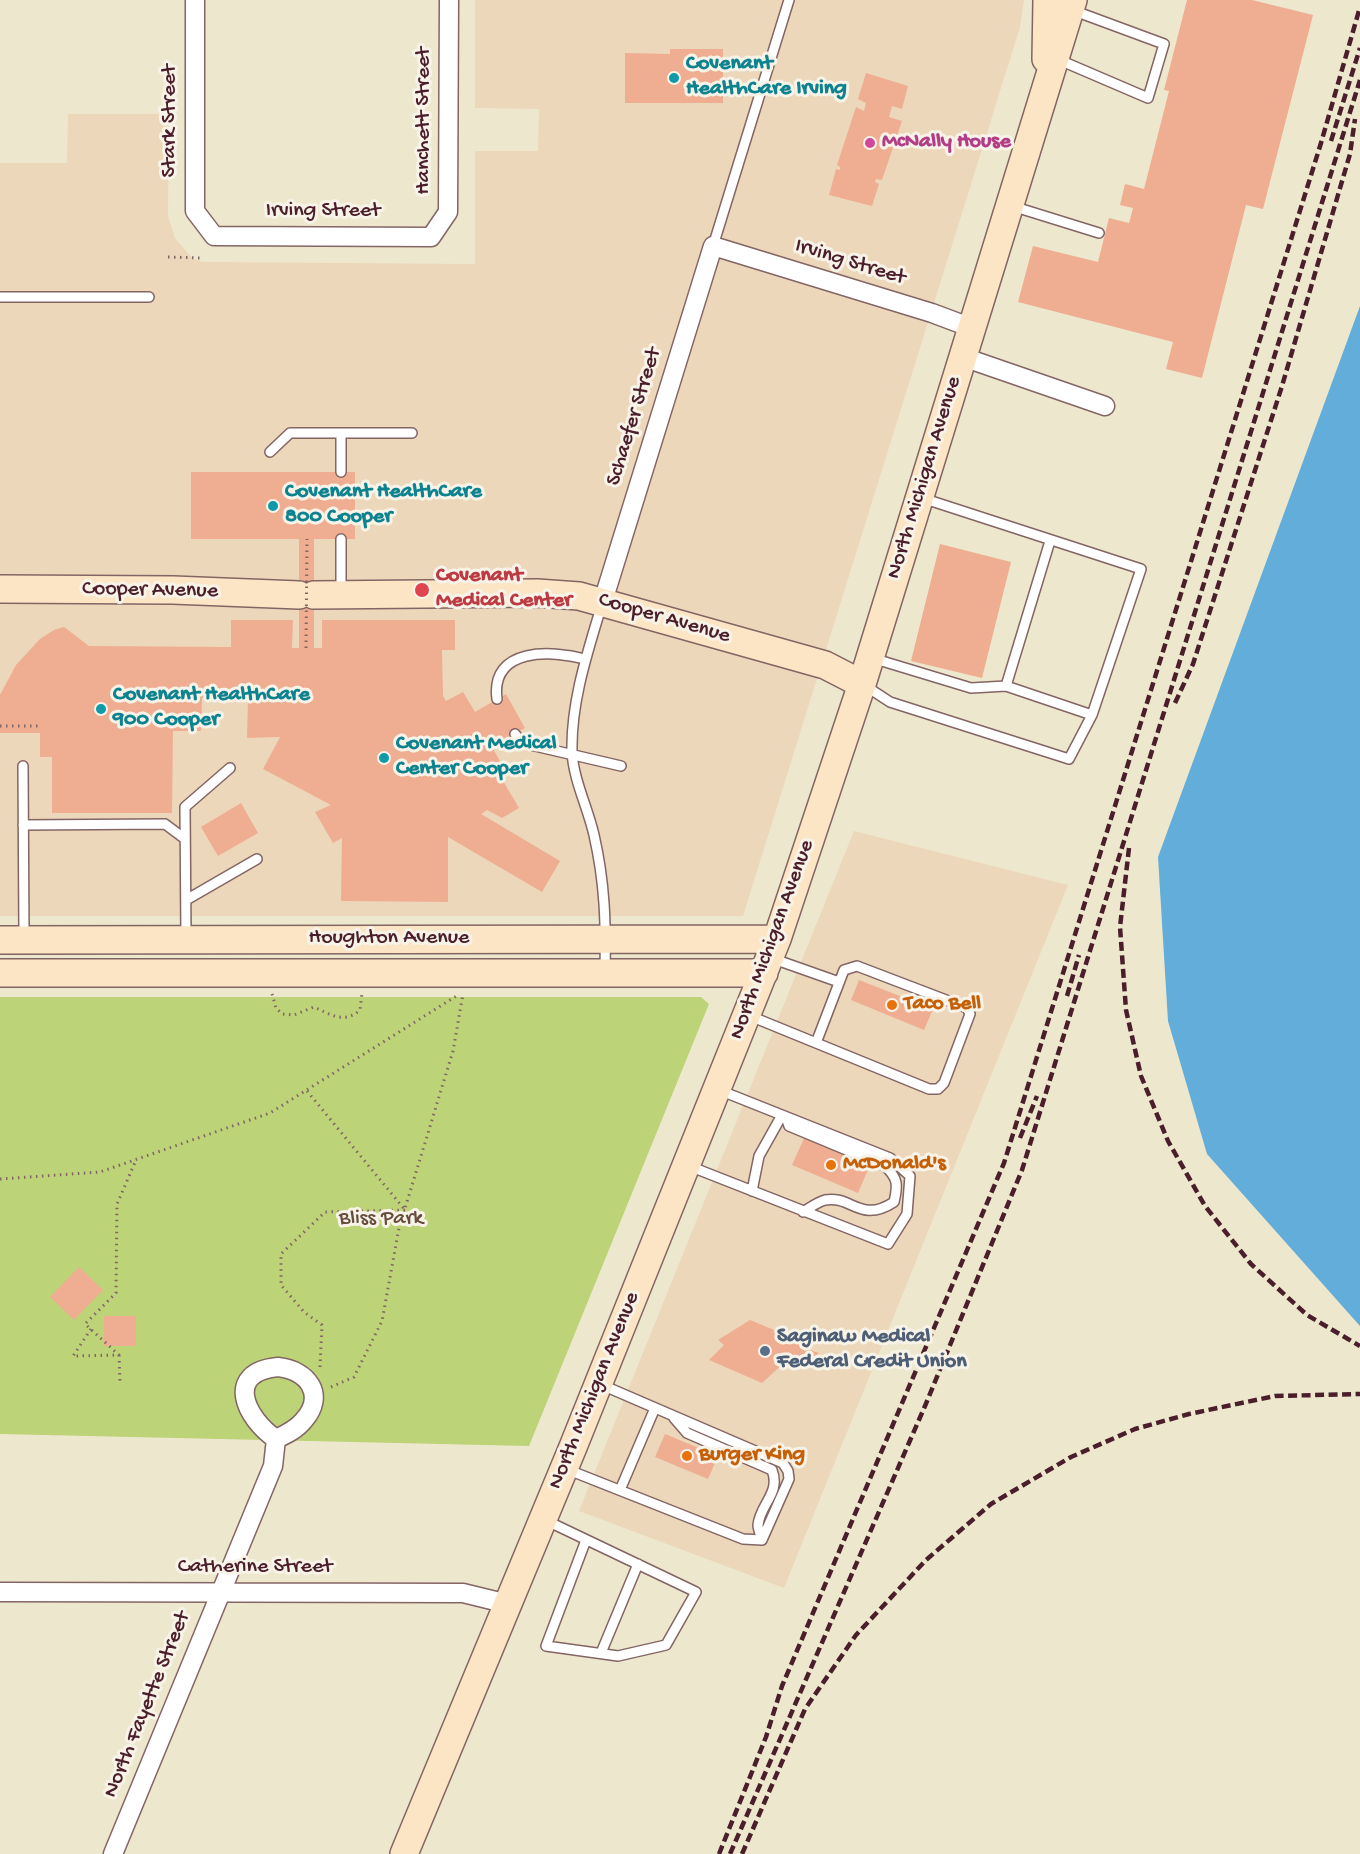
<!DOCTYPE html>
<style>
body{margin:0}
canvas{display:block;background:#ede7cd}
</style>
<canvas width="1360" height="1854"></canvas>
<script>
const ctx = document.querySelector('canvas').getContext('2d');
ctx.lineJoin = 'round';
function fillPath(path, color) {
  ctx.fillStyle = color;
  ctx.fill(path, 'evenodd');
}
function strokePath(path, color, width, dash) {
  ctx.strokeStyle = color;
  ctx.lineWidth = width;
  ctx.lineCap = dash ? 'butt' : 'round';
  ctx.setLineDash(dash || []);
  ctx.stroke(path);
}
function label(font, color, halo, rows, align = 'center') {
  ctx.font = font + ' "Gochi Hand",sans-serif';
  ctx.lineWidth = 6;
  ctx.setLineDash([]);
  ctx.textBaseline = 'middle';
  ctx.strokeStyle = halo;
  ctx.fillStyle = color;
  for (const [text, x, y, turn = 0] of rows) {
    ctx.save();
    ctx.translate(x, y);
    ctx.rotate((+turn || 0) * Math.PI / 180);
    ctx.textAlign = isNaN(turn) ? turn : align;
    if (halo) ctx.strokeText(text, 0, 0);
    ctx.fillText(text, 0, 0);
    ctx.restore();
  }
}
fillPath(new Path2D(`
 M475,0H1024L1020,27L743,916H0V163H67L68,114H169L168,216L175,238L193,259L203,262L475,264V151H538L539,109L475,108Z
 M854,831L1068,885L784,1588L579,1511Z`), '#ecd7ba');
fillPath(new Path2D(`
 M0,997H701L709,1004L529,1446L0,1434Z`), '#bdd377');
fillPath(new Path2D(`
 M1360,306V1326L1207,1154L1168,1021L1158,857Z`), '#62adda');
fillPath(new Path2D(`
 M1187,0H1252L1313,15L1263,209L1246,205L1202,378L1166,369L1173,342L1018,302L1033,246L1098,262L1109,218L1129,223L1133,208L1120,205L1125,184L1144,189L1169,91L1164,90Z
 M670,49H723V103H625V53L670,54Z
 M866,73L908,86L902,109L892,106L889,117L902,121L882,180L876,179L875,182L879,184L872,206L829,195L836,169L840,170V167L837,165L856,107L864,111L866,103L858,99Z
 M191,472H355V539H314V648H322V620H455V650H442L443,696L446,701L463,692L475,712L506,694L525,728L492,747L505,770L499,774L519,808L502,818L487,810L481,814L560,861L542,892L448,837V902L341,901L342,838L333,843L315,812L331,805L263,769L280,737L247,738L248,699L202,698L201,731H173L172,813H52V757H40V733H0V695L16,665L40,639L54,630L64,627L89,646L231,647V620H293L292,648H299V539H191Z
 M940,544L1011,562L982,678L911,661Z
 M241,803L258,833L218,856L201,827Z
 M859,980L933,1009L924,1030L851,1000Z
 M805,1136L870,1165L858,1193L792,1165Z
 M79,1267L103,1290L74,1320L50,1297Z
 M104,1316H136V1346H104Z
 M750,1320L808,1344L804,1348L819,1353L801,1369L786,1361L762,1383L709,1360L724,1345L718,1340Z
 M665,1434L718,1456L708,1479L655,1457Z`), '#efae91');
const lane = new Path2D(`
 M1057,59L1148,98L1164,44L1072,10
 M1012,206L1099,233
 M713,246L789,0
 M0,297H149
 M270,452L290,433H341
 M341,472V433H412
 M341,594V539
 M602,604C588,651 571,701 572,751C573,779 588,808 594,835C605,883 606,924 605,972
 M872,658L971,688L1006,686L1092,715L1141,569L922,498
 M864,685L890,702L1069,759L1092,715
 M1006,686L1050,541
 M497,699C490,647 552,650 585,659
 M515,734L522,743L621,766
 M23,766L24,937
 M23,825L165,824L185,839
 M186,900L257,859
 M186,937L185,807L230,768
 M771,958L839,982
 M750,1016L929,1089H938L944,1083L970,1014L967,1008L857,966L844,970L816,1043
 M786,1117L789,1126L885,1166C898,1178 898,1185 894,1202C860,1224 852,1195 825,1200C817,1202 810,1208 803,1212
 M689,1166L888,1244L907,1214L910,1176L890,1158L719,1090
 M752,1191L759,1156L782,1115
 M674,1418L687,1433L772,1470C781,1493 760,1504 758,1525C758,1529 761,1536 762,1540
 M566,1469L743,1539L762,1540L789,1479L788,1471L783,1463L602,1385
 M620,1490L655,1408
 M545,1520L696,1592L666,1645L618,1656L546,1646L586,1540
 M601,1653L638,1564`);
const street = new Path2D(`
 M195,0V211L214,236L431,237L448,212L449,0
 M963,357L1105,406
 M603,601L713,246L932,313L972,328
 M278,1367C308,1370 326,1395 304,1420C297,1429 287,1434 276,1439C245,1418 224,1372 278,1367Z
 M0,1592L463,1593L508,1604
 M113,1854L273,1466L276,1439`);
const secondary = new Path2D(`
 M1046,59L1047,0
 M0,589L173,590L299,595
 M314,595L537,593L579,596L825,665L862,684
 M0,940L777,939
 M0,973H764
 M404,1854L573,1447L777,939L862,684L1073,0`);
strokePath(lane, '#836564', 12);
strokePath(street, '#836564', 21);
strokePath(secondary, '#836564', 30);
strokePath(new Path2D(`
 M168,257L202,258
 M0,726H40
 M272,994L276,1008L282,1014L294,1015L314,1007C331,1015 345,1024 360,1010L362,993
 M307,1091L405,1210
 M0,1179L100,1172L270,1113L458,995
 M91,1329L73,1356L119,1355L85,1324L116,1293L117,1204L136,1160
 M119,1355L120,1383
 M320,1367L322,1325L304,1312L281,1285V1254L325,1212L405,1210
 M331,1387L354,1377L382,1321L399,1228L453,1051L463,994`), '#836564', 3, [1.5, 4.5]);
strokePath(lane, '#fff', 9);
strokePath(street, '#fff', 18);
strokePath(secondary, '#fce5c4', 27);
strokePath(new Path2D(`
 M1331,141L1360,48
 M1175,703L1193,664L1282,386L1350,154L1355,119
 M1129,848L1120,927L1126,1010L1141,1076L1168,1141L1205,1206L1251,1264L1307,1315L1360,1346
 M1067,996L1079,955
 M1020,1138L1037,1096
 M719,1854L766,1737L782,1686L1004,1163L1321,143L1360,7
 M730,1854L925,1406L1022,1170L1360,80
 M742,1854L805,1709L856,1635L926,1560L991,1504L1071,1457L1135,1429L1189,1414L1275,1396L1360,1394`), '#4a1f2b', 4.5, [9, 4.5]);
strokePath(new Path2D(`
 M306,648L307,539`), '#836564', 3, [1.5, 4.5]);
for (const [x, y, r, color] of [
 [674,78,6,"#0f9aa8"],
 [870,143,6,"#d1479c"],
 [273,506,6,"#0f9aa8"],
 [422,590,8,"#e0444e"],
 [101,709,6,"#0f9aa8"],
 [384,758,6,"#0f9aa8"],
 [892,1005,6,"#e8710a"],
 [831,1165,6,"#e8710a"],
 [765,1351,6,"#5c6f8a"],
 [687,1456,6,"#e8710a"]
]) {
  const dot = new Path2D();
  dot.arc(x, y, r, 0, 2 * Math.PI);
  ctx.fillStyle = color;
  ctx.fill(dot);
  strokePath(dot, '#f7f3e8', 2);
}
label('bold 22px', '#0d838f', '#f7f3e8', [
 ["Covenant",686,65],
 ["HealthCare Irving",686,90],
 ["Covenant HealthCare",285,493],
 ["800 Cooper",285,518],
 ["Covenant HealthCare",113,696],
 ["900 Cooper",113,721],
 ["Covenant Medical",396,745],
 ["Center Cooper",396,770]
], 'left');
label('22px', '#4a1f2b', '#f7f3e8', [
 ["Stark Street",171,121,-90],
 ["Hanchett Street",425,121,-90],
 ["Irving Street",323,212],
 ["Irving Street",850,263,17],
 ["Schaefer Street",635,417,-73],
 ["North Michigan Avenue",925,478,-73],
 ["Cooper Avenue",150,591,1],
 ["Cooper Avenue",664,619,16],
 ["Houghton Avenue",389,939],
 ["North Michigan Avenue",773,940,-70],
 ["North Michigan Avenue",595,1391,-68],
 ["Catherine Street",255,1568],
 ["North Fayette Street",148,1705,-68]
]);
label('bold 22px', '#b23c85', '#f7f3e8', [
 ["McNally House",882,143]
], 'left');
label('bold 22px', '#be3a42', '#f7f3e8', [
 ["Covenant",436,577],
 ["Medical Center",436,602]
], 'left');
label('bold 22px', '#c56008', '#f7f3e8', [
 ["Taco Bell",904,1005],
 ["McDonald's",843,1165],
 ["Burger King",699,1456]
], 'left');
label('22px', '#674c3e', '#f7f3e8', [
 ["Bliss Park",381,1220]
]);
label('bold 22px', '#4e5e75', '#f7f3e8', [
 ["Saginaw Medical",777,1338],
 ["Federal Credit Union",777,1363]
], 'left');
</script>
